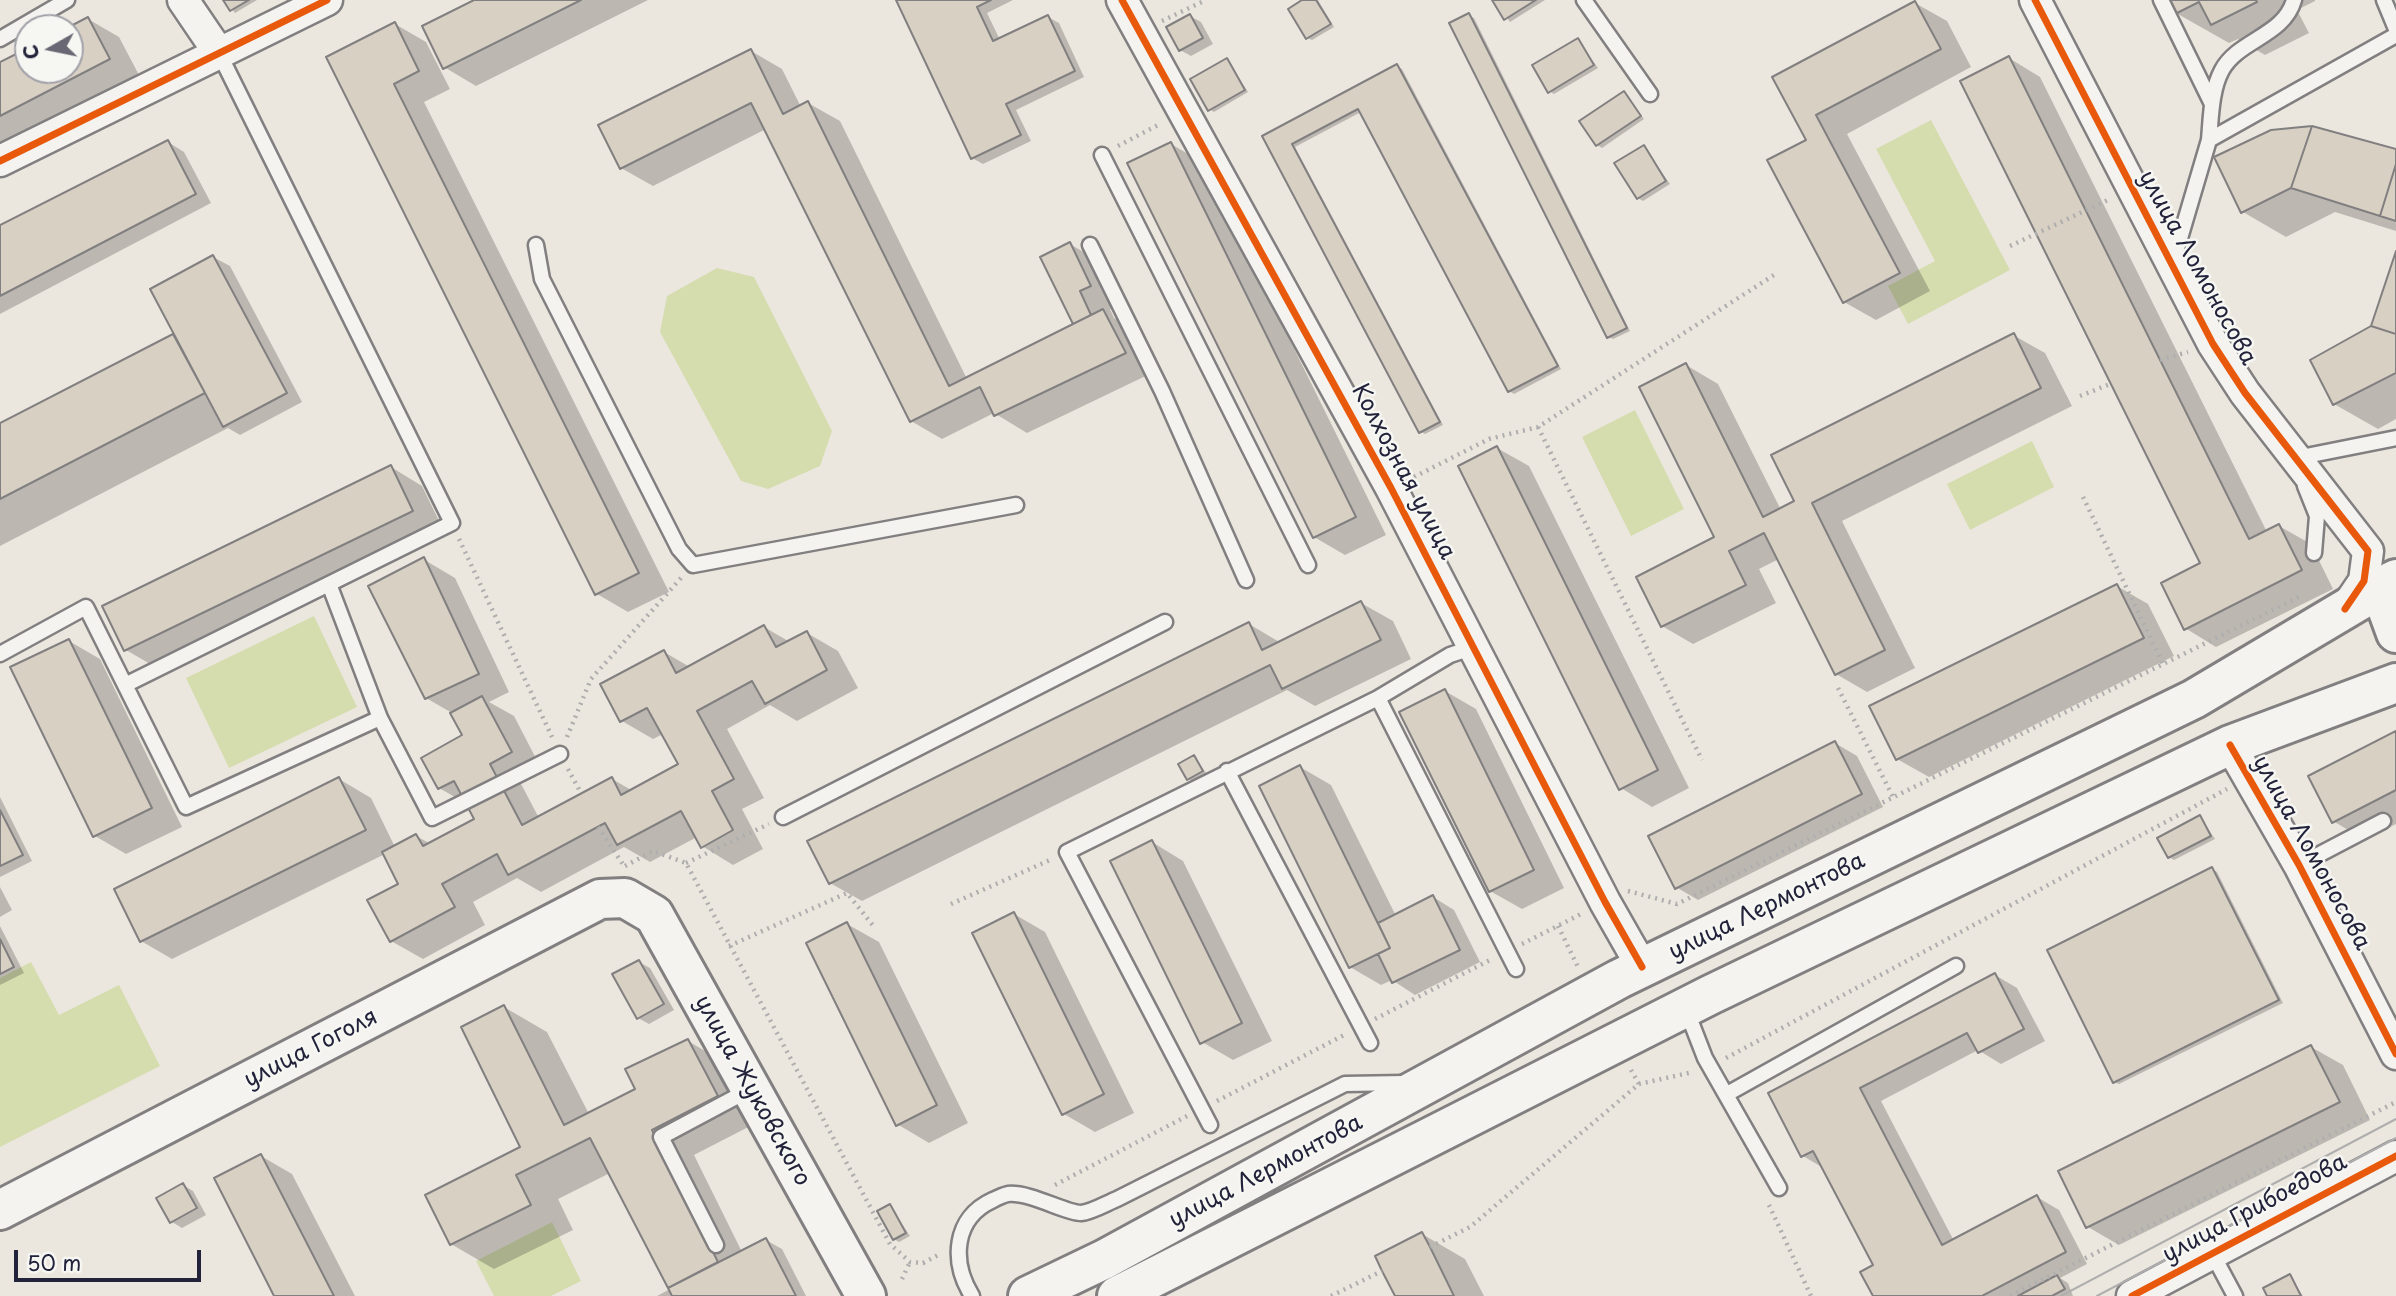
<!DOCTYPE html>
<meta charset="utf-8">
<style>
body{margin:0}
#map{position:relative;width:2396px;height:1296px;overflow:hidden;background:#ece7de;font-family:"Playpen Sans",sans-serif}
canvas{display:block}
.north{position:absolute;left:14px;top:14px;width:70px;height:70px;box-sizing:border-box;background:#f6f6f2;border:2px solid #a1a1a9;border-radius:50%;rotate:261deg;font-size:19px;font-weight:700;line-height:28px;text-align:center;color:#22223b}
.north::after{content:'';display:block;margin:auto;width:24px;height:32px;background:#696774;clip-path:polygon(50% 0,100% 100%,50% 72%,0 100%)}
.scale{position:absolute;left:14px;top:1250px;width:187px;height:32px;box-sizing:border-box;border:4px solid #22223b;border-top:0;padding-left:9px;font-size:21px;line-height:24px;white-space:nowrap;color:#22223b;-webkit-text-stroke:5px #f6f6f2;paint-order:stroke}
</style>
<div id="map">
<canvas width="2396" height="1296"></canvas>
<div class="north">С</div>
<div class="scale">50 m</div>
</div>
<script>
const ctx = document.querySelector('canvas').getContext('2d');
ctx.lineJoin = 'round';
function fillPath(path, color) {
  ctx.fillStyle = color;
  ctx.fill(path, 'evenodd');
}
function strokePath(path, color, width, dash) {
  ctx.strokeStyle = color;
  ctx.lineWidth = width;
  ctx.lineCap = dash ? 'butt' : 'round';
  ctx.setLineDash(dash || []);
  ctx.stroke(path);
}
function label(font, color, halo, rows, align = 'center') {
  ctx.font = font + ' "Playpen Sans",sans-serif';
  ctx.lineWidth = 5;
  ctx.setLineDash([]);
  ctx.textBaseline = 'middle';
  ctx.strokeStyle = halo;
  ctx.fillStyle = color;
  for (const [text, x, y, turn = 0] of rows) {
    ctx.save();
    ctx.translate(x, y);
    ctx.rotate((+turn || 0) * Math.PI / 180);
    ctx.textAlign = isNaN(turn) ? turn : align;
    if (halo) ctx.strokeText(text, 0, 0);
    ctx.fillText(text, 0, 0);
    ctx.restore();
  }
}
fillPath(new Path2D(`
 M1931,120L2010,270L1908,324L1888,286L1935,261L1876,149Z
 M717,268L754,277L832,431L820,466L768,489L741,481L660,332L667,296Z
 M1635,410L1684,509L1631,536L1582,437Z
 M2032,441L2054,487L1970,530L1947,484Z
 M314,616L357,707L229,768L186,678Z
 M31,962L59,1015L119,985L160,1066L0,1147V978Z
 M552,1222L581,1281L551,1296H494L476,1261Z`), '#d5ddaf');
fillPath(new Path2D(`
 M225,0H257L235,13Z
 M478,0H648L476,86L444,67Z
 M898,0H1013L987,13L1000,40L1048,17L1059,23L1084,77L1016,110L1031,141L983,164L972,158Z
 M1305,0H1318L1334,27L1312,40L1307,38Z
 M1494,0H1545L1510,22Z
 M2170,0H2315V1L2297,10L2309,33L2265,55L2238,39L2229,43L2176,13Z
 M1915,3L1947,21L1971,67L1847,134L1930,291L1876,320L1844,302L1808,141L1774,78Z
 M1469,15L1474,18L1630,331L1613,339L1608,337Z
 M1190,16L1201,22L1213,44L1191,56L1180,50Z
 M88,19L119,37L140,77L0,150V64L28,50V70H70V28Z
 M395,24L426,42L450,89L424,102L669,592L628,612L597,594L328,57Z
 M1578,40L1598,68L1554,94L1549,91Z
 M751,51L782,69L801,107L808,103L840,121L967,379L1075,325L1043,258L1070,244L1102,263L1122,304L1110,309L1114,318L1134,330L1156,371L1027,433L994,413L942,439L911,421L766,129L653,186L621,168Z
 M2009,58L2040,77L2267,532L2279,526L2311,544L2333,589L2216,647L2185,628L2202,564Z
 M1227,60L1248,92L1214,112L1209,109Z
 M1397,66L1402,69L1561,369L1514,394L1509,391L1361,112L1295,147L1443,425L1425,434L1421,432L1264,137Z
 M1624,93L1644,119L1602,148L1597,145Z
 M168,142L184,152L211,203L0,314V227Z
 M1171,144L1202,162L1386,535L1345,555L1314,537Z
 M1644,147L1670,184L1643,201L1638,198Z
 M2396,150V231L2335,212L2286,237L2243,212L2216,158Z
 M2396,256V419L2378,429L2334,404L2373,327Z
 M213,257L230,266L302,402L240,435L228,428L0,546V425L173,336L178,338Z
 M2013,335L2045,353L2072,406L1842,521L1915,668L1867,692L1836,674L1779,559L1759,569L1776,603L1693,644L1662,626L1717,538L1686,365L1718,384L1781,510L1796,502Z
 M1497,448L1529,466L1689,788L1652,807L1621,788Z
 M391,467L422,486L443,529L157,668L126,650Z
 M423,559L455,578L509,692L489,702L514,716L542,770L520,782L539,818L612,779L633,791L680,765L663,734L653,739L622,721L664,652L690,667L764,627L790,642L807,633L838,651L858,688L797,721L770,705L727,729L764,798L742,809L763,849L733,865L702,846L697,837L650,862L624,847L541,892L517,878L473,902L485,925L423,959L391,941L401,885L385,854L172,959L141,941L339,779L371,798L395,847L416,836L431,844L477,820L469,805L439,788L465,736L452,713L426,698Z
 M2117,586L2148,604L2174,656L1929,777L1897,759Z
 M1361,603L1393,621L1411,659L1315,706L1287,690L862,901L830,883L1249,624L1281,643Z
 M69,641L100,659L182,827L126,854L95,836Z
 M1445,691L1476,709L1564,888L1522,909L1490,891Z
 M2396,733V824L2365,840L2333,821Z
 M1835,743L1857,756L1883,807L1698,900L1676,887Z
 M1194,757L1207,774L1193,782L1188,779Z
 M1300,767L1331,785L1396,916L1433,897L1454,910L1480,962L1415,995L1392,980L1381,985L1350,967Z
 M0,797L32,861L0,877Z
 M2200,817L2215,839L2174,860L2169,857Z
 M1152,842L1183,861L1272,1041L1233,1060L1202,1042Z
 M2212,869L2217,872L2283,1003L2119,1084L2114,1082Z
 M0,887L12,910L0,917Z
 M1014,914L1045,932L1134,1113L1095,1132L1064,1114Z
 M847,924L879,942L968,1123L929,1143L897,1124Z
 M0,926L24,973L0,985Z
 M639,962L650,968L674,1010L649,1024L638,1018Z
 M1995,975L2017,988L2045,1041L2001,1064L1978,1050L1881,1101L1954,1241L2037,1197L2059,1210L2087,1264L2060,1278L2068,1283L2073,1296H1875V1266L1825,1169L1803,1156L1770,1093Z
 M504,1007L547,1032L589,1114L637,1090L688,1041L731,1066L760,1121L694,1155L742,1252L766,1240L782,1249L806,1296H657L670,1289L610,1173L558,1199L573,1230L494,1269L451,1244L523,1147Z
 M2311,1047L2343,1065L2370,1120L2119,1245L2088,1227Z
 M261,1156L292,1174L355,1296H276Z
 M183,1185L193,1191L206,1215L182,1228L172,1222L158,1199Z
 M890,1206L910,1236L899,1242L894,1239Z
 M1422,1234L1465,1259L1484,1296H1397Z
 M2290,1276L2303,1296H2269Z`), '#0003');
const building = new Path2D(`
 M223,0H249L230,11Z
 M474,0H581L443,69L422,26Z
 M896,0H991L977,7L993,41L1048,15L1075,71L1006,104L1021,135L971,159Z
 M1302,0H1316L1331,24L1306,39L1288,9Z
 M1492,0H1536L1504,20Z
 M2168,0H2256L2257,2L2211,25L2199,2L2175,14Z
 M1915,1L1941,49L1816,115L1900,273L1843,303L1767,160L1806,140L1772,77Z
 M1469,13L1627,328L1607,338L1449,23Z
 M1190,14L1203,38L1179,51L1166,27Z
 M88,17L110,59L0,116V62L28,48V70H70V28H67Z
 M395,22L419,71L394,84L639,573L595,595L326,57Z
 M1578,38L1594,65L1548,93L1532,65Z
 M751,49L783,114L808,101L949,386L1103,309L1126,353L994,416L980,387L910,422L751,103L620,169L598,125Z
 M2009,56L2249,539L2279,524L2302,570L2184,630L2161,583L2200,563L1960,81Z
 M1227,58L1245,90L1208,111L1190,79Z
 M1397,64L1558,366L1508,392L1358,109L1292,144L1440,422L1419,433L1262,136Z
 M1624,91L1641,116L1596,146L1579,121Z
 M2312,126L2291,188L2241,213L2214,157L2271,130Z
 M2312,126L2396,149V164L2380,216L2291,188Z
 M168,140L196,194L0,296V225Z
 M1171,142L1356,517L1313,538L1127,163Z
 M1644,145L1666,181L1637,199L1614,163Z
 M2396,164V221L2380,216Z
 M1070,242L1091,286L1080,291L1091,315L1073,324L1040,257Z
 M2396,251V334L2371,326Z
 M213,255L287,393L223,427L150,289Z
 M2371,326L2396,334V373L2333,405L2310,360Z
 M2014,333L2041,388L1812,503L1885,650L1835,675L1764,533L1729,551L1746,585L1661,627L1636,577L1714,537L1639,387L1686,363L1763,517L1794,501L1771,455Z
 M173,334L205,393L0,499V423Z
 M1497,446L1658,770L1619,790L1458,466Z
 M391,465L413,511L124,651L102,606Z
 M424,557L479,674L425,699L368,586Z
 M2117,584L2144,638L1896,760L1869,706Z
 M1361,601L1381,640L1282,689L1270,665L829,884L807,841L1249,622L1262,650Z
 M764,625L776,647L807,631L827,670L765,704L752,681L697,711L734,779L712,791L733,830L701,848L681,811L617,845L605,823L508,875L497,854L442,884L455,907L390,942L367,900L398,884L382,852L416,834L423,846L474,819L454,781L438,789L421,758L462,735L450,713L482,696L512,752L490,764L522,825L612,777L621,795L678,764L647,708L620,722L600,684L664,650L676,673Z
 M69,639L152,808L93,837L10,667Z
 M1445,689L1534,870L1489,892L1399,712Z
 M2396,731V790L2332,823L2308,776Z
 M1835,741L1862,794L1675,889L1648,836Z
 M1194,755L1203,771L1187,780L1178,764Z
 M1300,765L1390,948L1349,968L1259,786Z
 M339,777L366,830L140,942L114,889Z
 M0,810L23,855L0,866Z
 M2200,815L2211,836L2168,858L2157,838Z
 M1152,840L1242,1023L1200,1044L1110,861Z
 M2212,867L2279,1000L2113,1083L2047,950Z
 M1433,895L1460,950L1392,983L1378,954L1390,948L1378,923Z
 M1014,912L1104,1094L1062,1115L972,933Z
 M847,922L937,1105L896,1126L806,943Z
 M0,939L14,967L0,974Z
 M639,960L664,1004L637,1019L612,974Z
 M1995,973L2024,1029L1978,1053L1967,1033L1860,1088L1942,1245L2037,1195L2066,1252L1982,1296H1873L1860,1272L1873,1265L1813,1151L1801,1157L1768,1093Z
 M504,1005L564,1125L635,1089L625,1069L688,1039L718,1096L652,1130L718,1262L668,1288L590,1138L516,1175L531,1205L450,1245L425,1195L520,1147L461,1027Z
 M2311,1045L2340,1102L2086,1228L2058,1171Z
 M261,1154L334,1296H274L214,1178Z
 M183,1183L197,1208L170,1223L156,1198Z
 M890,1204L906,1233L893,1240L877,1211Z
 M1422,1232L1430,1247L1454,1296H1395L1382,1271L1375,1256Z
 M766,1238L796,1296H672L668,1288Z
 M2290,1274L2301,1296H2267L2263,1288Z
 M2057,1275L2065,1289L2052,1296H2018Z`);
fillPath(building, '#d9d0c4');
strokePath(building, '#817f80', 2);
const service = new Path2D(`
 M1584,0L1650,94
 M2161,0L2212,104
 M2384,0L2396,29
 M0,39L67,0
 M2209,140C2211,118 2211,90 2222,70C2238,40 2284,36 2294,0
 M1102,155L1308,565
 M536,245L542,279L679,549L693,565L1016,505
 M1090,245L1162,391L1246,580
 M2173,262L2209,140L2396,35
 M2296,458L2396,438
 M2305,486L2317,516L2314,553
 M329,584L380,718L432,818L560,754
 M0,654L86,607L186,807L380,718
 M125,685L452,523L219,53
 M1378,698L1516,969
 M1227,771L1370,1043
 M783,817L1165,622
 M2299,865L2383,821
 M1686,1009L1705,1058L1779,1188
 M1727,1094L1956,966
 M1210,1125L1067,852L1378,698L1450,655L1474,647
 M716,1245L661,1137L749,1090
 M2212,1253L2235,1296
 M972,1296C951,1262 953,1218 993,1200C997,1198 1003,1195 1008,1194C1031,1192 1065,1213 1081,1213C1092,1212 1107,1203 1117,1199L1345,1084L1404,1083`);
const minor = new Path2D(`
 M183,0L219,53
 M1122,0L1391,488L1605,902L1642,967
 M2035,0L2213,344L2245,393L2368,551L2364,581L2345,609
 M0,161L327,0
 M2230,745L2299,865L2396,1054
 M2132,1296L2396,1156`);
const secondary = new Path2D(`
 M2392,581L2388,611L2396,633
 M0,1210L600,899L625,898L654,915L866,1296
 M1028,1296L1105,1259L1619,979L2194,699L2396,579
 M1117,1296L1710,995L2230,745L2396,683`);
strokePath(service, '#817f80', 19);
strokePath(minor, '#817f80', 35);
strokePath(secondary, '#817f80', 44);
strokePath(new Path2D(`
 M1162,21L1206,0
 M1118,146L1160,124
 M2010,246L2108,200
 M2160,360L2188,352
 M2080,396L2110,384
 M1538,427L1702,760
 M1414,477L1489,439L1538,427L1774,275
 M2083,497L2163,664
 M459,539L552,737
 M1838,688L1893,797
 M567,737L591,679L681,578
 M568,769L581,793
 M598,827L624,866
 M686,863L769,824
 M625,866L653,851L686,863L890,1244L910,1262L923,1263L940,1254
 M1628,891L1677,904L2299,597
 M951,904L1050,860
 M1558,926L1579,969
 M1522,944L1583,913
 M729,946L847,893L875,928
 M1375,1019L1492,959
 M1726,1058L2227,789
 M1631,1070L1639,1084
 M1217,1101L1346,1034
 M1055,1185L1187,1116
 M1769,1205L1811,1296
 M1430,1247L1470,1227L1639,1084L1693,1072
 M902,1279L910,1262
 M1331,1296L1382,1271
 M2010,1296L2396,1102`), '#afaeae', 4.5, [2, 5]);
strokePath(service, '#f4f3f0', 14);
strokePath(minor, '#f4f3f0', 30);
strokePath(secondary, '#f4f3f0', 38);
strokePath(new Path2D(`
 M2061,1296L2396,1119
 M2097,1296L2396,1138`), '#afaeae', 2);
strokePath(new Path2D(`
 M1122,0L1391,488L1605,902L1642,967
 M2035,0L2213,344L2245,393L2368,551L2364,581L2345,609
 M0,161L327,0
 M2230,745L2299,865L2396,1054
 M2132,1296L2396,1156`), '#e8590c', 7);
label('23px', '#22223b', '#f6f6f2', [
 ["улица Ломоносова",2197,268,61],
 ["Колхозная улица",1403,472,62],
 ["улица Ломоносова",2311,853,61],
 ["улица Лермонтова",1767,907,-26],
 ["улица Гоголя",311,1049,-27],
 ["улица Жуковского",752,1091,61],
 ["улица Лермонтова",1266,1172,-28],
 ["улица Грибоедова",2255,1209,-28]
]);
</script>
